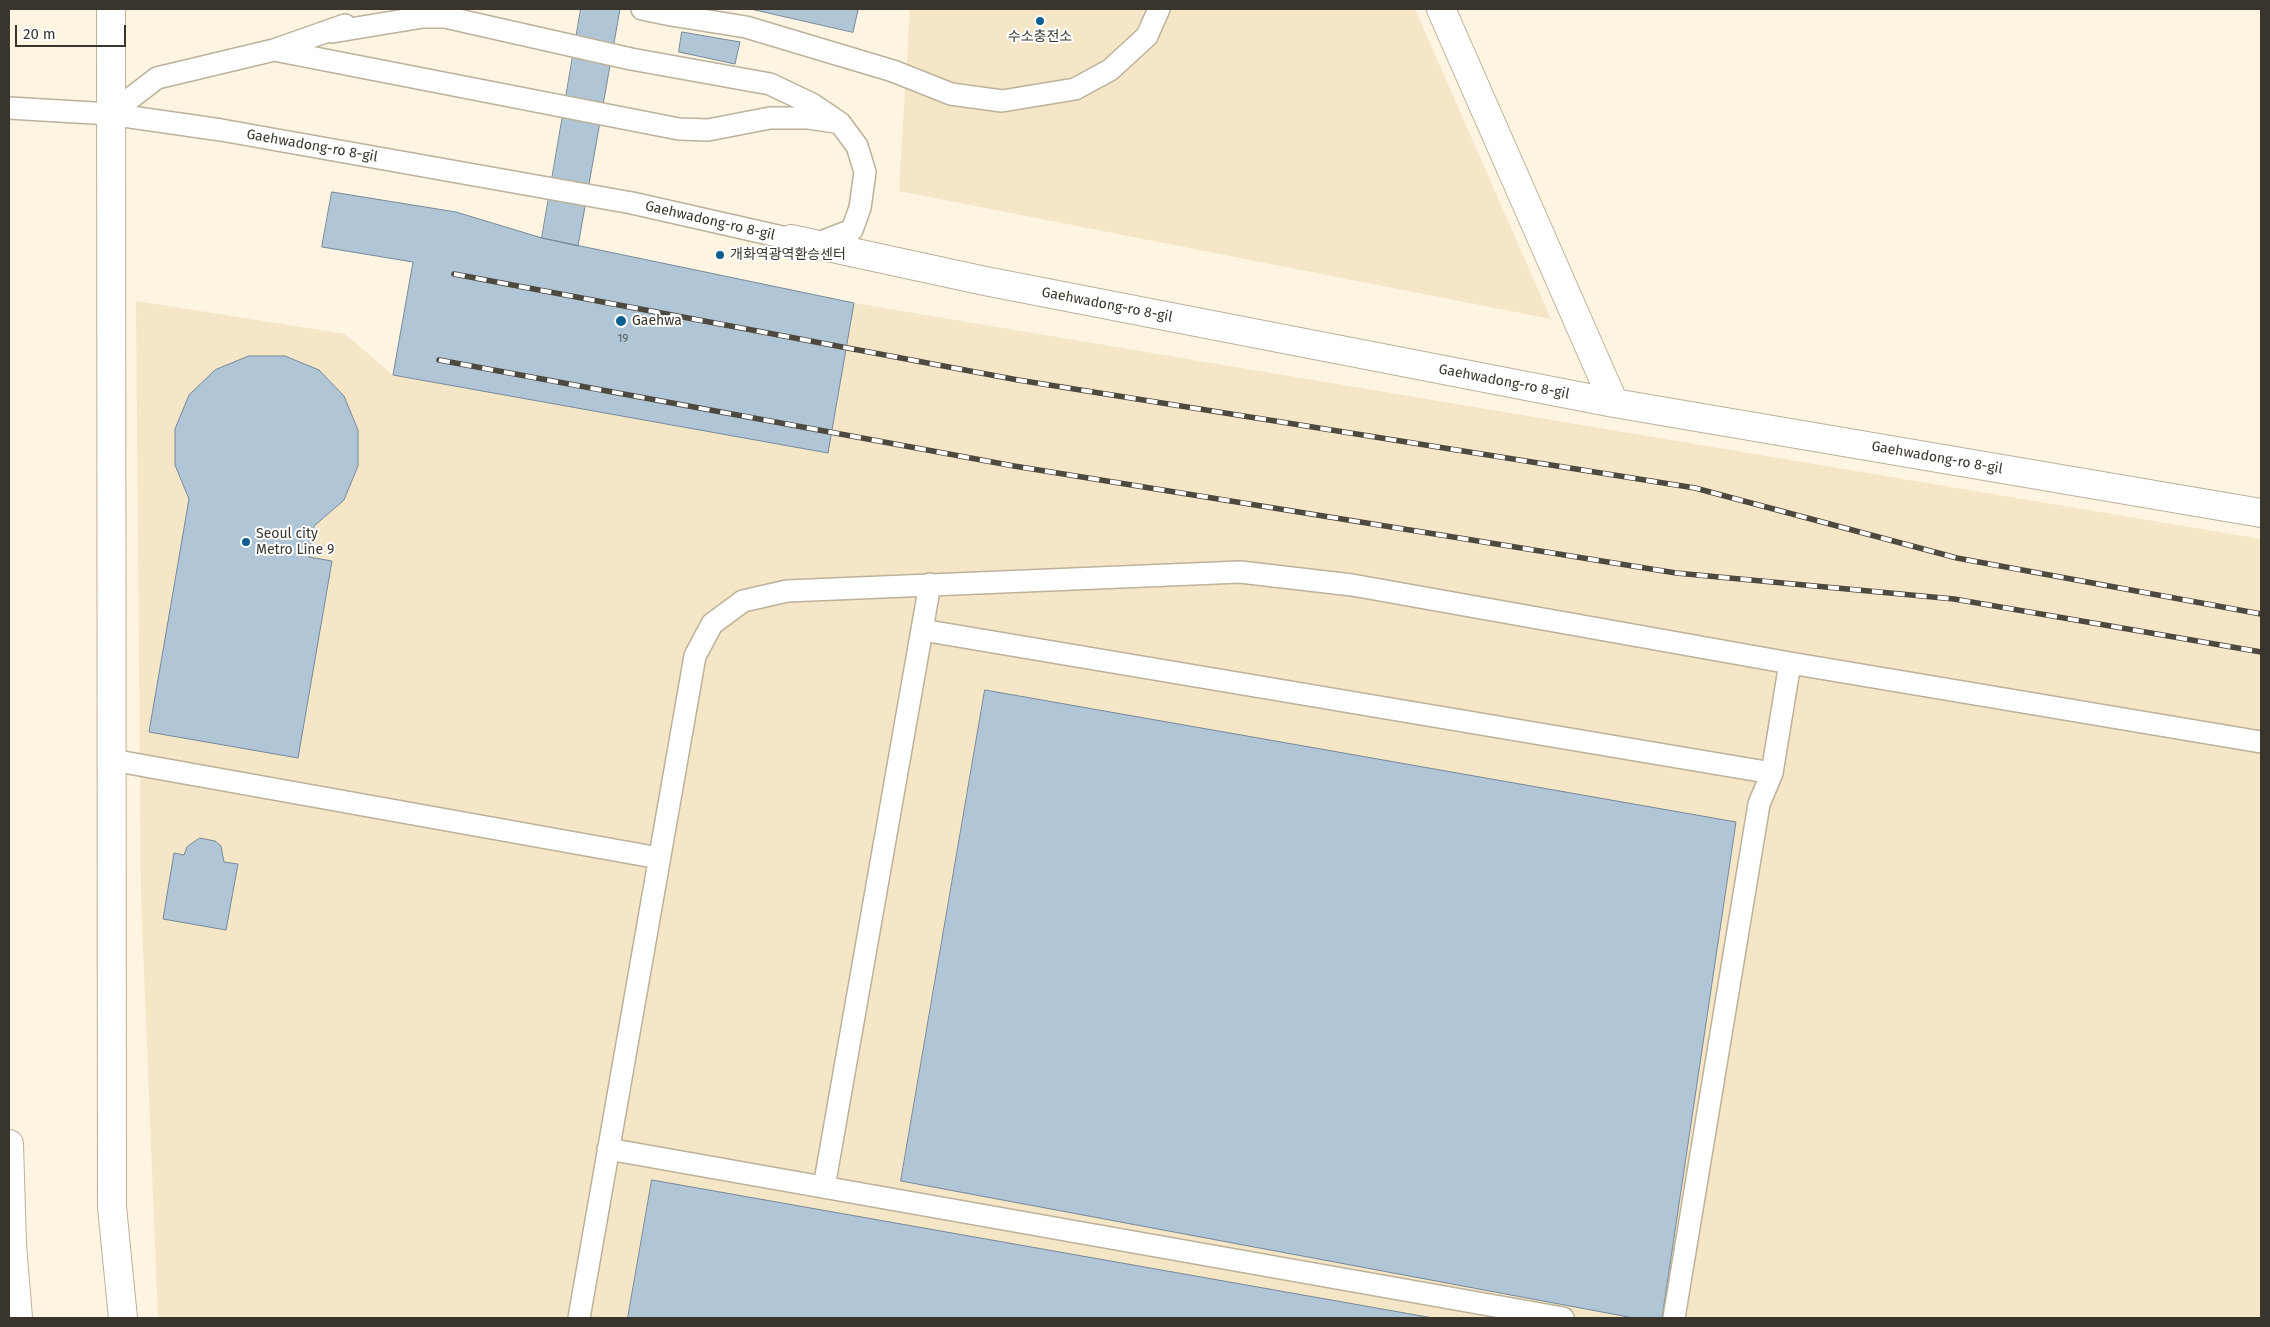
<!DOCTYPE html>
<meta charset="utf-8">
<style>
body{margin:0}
#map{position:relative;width:2270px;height:1327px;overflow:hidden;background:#fdf4e1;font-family:"Fira Sans",sans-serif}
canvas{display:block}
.frame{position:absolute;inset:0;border:10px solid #3a352c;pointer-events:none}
.scale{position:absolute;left:15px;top:25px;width:111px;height:22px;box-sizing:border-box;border:2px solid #3a352c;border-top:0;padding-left:6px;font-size:15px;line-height:18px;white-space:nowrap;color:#3a352c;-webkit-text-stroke:4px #fff;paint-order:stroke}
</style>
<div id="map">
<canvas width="2270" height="1327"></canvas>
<div class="frame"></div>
<div class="scale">20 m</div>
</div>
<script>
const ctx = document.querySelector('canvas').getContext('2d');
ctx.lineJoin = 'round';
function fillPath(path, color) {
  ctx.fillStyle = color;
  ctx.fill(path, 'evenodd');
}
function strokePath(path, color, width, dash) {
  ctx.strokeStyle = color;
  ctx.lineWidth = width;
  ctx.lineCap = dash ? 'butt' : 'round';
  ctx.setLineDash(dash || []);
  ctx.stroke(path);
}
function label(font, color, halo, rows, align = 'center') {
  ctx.font = font + ' "Fira Sans","Noto Sans KR",sans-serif';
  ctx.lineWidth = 4;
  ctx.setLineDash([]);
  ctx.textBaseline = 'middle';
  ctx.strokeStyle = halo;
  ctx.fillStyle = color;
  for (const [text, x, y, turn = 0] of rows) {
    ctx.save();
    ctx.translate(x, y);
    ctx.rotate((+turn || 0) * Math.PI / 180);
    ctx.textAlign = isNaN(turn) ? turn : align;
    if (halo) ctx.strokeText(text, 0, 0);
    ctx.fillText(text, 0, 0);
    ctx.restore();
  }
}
fillPath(new Path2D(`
 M910,9H1415L1551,319L899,191Z
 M136,301L345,334L393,375L827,453L854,303L2261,539V1318H158L141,897Z`), '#f5e6c7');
const building = new Path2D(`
 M581,9H620L578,246L542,238Z
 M751,9H852L858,10L853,32Z
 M682,32L740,42L735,64L679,52Z
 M332,192L456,212L542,238L854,303L828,453L393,375L413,262L322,247Z
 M249,356H285L319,370L344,396L358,430V466L344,500L314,526L309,557L332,561L298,758L149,732L189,499L175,465V429L189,395L215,370Z
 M985,690L1736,822L1662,1318H1634L901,1181Z
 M200,838L215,841L221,846L224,862L238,864L226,930L163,919L174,853L184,855L187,847Z
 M652,1180L1433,1318H628Z`);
fillPath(building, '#b0c6d7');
strokePath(building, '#75899a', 1);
const lane = new Path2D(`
 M642,9L671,15L746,27L893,71L951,94L1002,101L1075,89L1110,70L1147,36L1159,9
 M332,32L423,17H445L631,59L770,84L812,104L840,123L857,146L865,172L860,208L852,230L826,240
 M274,50L679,129L708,130L770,118H808L835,122
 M9,108L110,114L221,130L632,203L791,239
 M110,114L157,78L274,50L345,25
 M922,630L1772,773
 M112,760L659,858
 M608,1149L1563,1318
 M824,1187L930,584
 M579,1318L695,656L712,624L743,601L787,591L1240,572L1352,585L1790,663L2261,742
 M1674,1318L1759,804L1772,773L1790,663`);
const street = new Path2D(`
 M111,9L112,1207L123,1318
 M1441,9L1614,403
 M791,239L985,281L1614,403L2261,513`);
const highway = new Path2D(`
 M9,1144L12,1245L18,1318`);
strokePath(lane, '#bcb19a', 24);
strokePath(street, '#bcb19a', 30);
strokePath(highway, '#bcb19a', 30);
strokePath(lane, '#fff', 21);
strokePath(street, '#fff', 28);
strokePath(highway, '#fff', 28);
const rail = new Path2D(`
 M454,274L1018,380L1695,488L1957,558L2261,614
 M439,360L1014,466L1676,573L1954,599L2261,652`);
strokePath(rail, '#4e493f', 5.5);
strokePath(rail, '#fff', 4, [11]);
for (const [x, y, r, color] of [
 [1040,21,5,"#0a5f91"],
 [720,255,5,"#0a5f91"],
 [621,321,6,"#0a5f91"],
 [246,542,5,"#0a5f91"]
]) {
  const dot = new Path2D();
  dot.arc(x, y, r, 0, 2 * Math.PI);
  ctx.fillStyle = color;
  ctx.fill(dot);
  strokePath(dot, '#fff', 2);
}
label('11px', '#585957', null, [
 ["19",623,339]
]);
label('14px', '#3a352c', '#fff', [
 ["수소충전소",1040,37,"center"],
 ["개화역광역환승센터",730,255],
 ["Gaehwa",632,321],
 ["Seoul city",256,534],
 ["Metro Line 9",256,550]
], 'left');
label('14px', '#3a352c', '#fff', [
 ["Gaehwadong-ro 8-gil",312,146,10],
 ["Gaehwadong-ro 8-gil",710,221,13],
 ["Gaehwadong-ro 8-gil",1107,305,11],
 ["Gaehwadong-ro 8-gil",1504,382,11],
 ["Gaehwadong-ro 8-gil",1937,458,10]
]);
</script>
